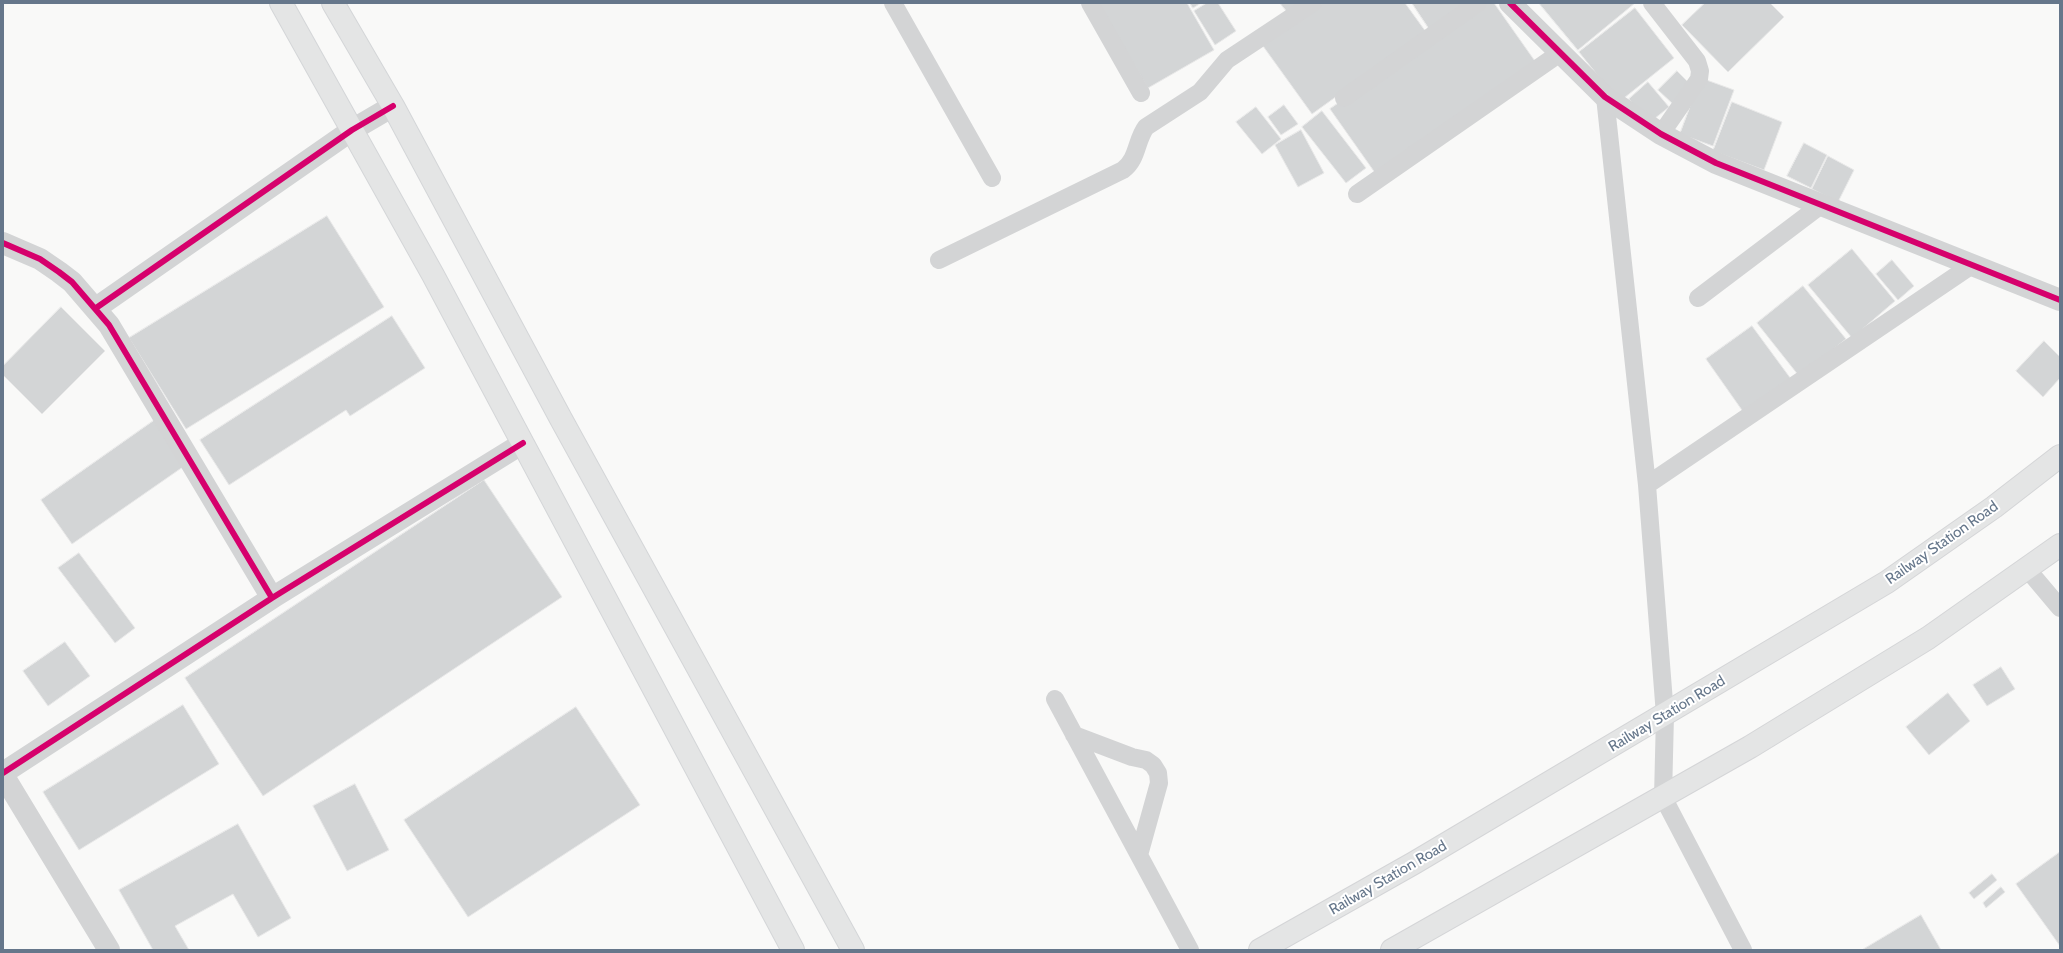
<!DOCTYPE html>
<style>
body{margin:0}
#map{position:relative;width:2063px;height:953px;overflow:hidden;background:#f9f9f8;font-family:Cabin,sans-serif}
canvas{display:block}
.frame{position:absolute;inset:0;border:4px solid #66778b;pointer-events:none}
</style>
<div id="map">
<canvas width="2063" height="953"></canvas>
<div class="frame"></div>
</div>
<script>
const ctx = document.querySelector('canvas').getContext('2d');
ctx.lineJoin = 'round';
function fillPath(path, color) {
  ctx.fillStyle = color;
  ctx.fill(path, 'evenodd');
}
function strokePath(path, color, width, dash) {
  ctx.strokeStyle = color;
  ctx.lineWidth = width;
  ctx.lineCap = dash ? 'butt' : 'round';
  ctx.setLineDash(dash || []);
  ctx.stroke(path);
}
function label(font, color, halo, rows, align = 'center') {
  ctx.font = font + ' Cabin,sans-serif';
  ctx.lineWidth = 4;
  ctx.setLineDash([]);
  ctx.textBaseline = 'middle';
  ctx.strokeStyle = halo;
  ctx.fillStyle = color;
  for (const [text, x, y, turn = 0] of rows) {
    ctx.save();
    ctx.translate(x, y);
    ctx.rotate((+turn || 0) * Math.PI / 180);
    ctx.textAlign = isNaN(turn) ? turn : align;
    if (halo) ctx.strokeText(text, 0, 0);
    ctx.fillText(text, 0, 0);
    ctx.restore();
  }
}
const building = new Path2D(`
 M1099,3H1187L1214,50L1148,88Z
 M1190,3H1201L1193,8Z
 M1207,3H1218L1236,31L1215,45L1194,11Z
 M1280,3H1306L1289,14Z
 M1323,3H1405L1426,32L1312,114L1263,46Z
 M1412,3H1472L1432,33Z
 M1481,3H1494L1537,64L1378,177L1330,109Z
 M1539,3H1635L1578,50Z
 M1705,3H1770L1784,17L1728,72L1682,25Z
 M1635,8L1674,58L1619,102L1579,52Z
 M1677,71L1692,86L1674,105L1658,90Z
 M1701,78L1734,90L1713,146L1680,134Z
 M1648,82L1669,107L1649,123L1629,99Z
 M1732,102L1782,122L1764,170L1713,151Z
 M1284,105L1298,124L1281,135L1268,117Z
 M1256,107L1281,139L1262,154L1236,122Z
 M1322,111L1366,168L1346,183L1302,127Z
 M1301,130L1324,173L1298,187L1275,145Z
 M1804,143L1827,155L1811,188L1787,176Z
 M1828,156L1854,170L1838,202L1812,189Z
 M327,216L384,307L186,429L129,338Z
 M1852,249L1895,301L1852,338L1808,285Z
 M1892,260L1914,286L1898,300L1876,274Z
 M1803,286L1846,339L1799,376L1757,323Z
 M61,307L105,351L42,414L3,375V366Z
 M392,316L425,368L350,416L346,410L229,485L200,440Z
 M1752,326L1791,379L1744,413L1706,359Z
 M2044,341L2060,357V378L2043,397L2016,371Z
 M159,417L190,462L72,544L41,500Z
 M484,480L562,597L263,796L185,678Z
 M79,553L135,628L115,643L58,568Z
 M65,642L90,676L48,706L23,671Z
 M2001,667L2015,689L1987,706L1973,685Z
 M1948,693L1970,721L1929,755L1906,727Z
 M183,705L219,764L79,850L43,792Z
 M576,707L640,805L468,917L404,820Z
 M355,784L389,850L347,871L313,806Z
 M238,824L291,918L258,937L233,894L175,926L189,950H153L119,890Z
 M2060,852V946L2016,884Z
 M1992,874L1997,880L1974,899L1969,893Z
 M2001,887L2005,892L1986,908L1983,903Z
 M1921,915L1941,950H1862Z`);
fillPath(building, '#d3d5d6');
strokePath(building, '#e8e8e8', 1);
const secondary = new Path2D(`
 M281,3L433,275L793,950
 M333,3L393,106L561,419L853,950`);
const trunk = new Path2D(`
 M1260,950L1414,863L1887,582L1994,507L2060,456
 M1392,950L1750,747L1928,638L2060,545`);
strokePath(secondary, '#d4d6d8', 24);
strokePath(trunk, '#d4d5d7', 24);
strokePath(new Path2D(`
 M893,3L992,178
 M1090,3L1141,93
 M1652,3L1697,61L1700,71L1699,79L1661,134
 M1605,97L1647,485L1665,715L1663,797L1743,950
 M1344,98L1478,3
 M1357,194L1560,53
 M939,260L1123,170C1138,159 1136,140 1146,127L1200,92L1227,60L1313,3
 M1698,298L1821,205
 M1647,485L1972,265
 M2028,570L2060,608
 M1055,699L1190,950
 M1074,735L1132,757L1146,760L1153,765L1158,773L1159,783L1139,855`), '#d3d4d5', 18);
strokePath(new Path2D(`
 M1510,3L1605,97L1661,134L1716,163L2060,300
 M3,243L40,259L59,272L72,282L109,325L272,598
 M96,308L352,130L393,106
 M3,773L272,598L523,443
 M3,775L109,950`), '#d3d4d5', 22);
strokePath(secondary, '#e4e5e5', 22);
strokePath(trunk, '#e4e5e5', 22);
strokePath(new Path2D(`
 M1510,3L1605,97L1661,134L1716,163L2060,300
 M3,243L40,259L59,272L72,282L109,325L272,598
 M96,308L352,130L393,106
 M3,773L272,598L523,443`), '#d6006c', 6);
label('15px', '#66778b', '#fff', [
 ["Railway Station Road",1942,543,-35],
 ["Railway Station Road",1667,714,-31],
 ["Railway Station Road",1388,878,-30]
]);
</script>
